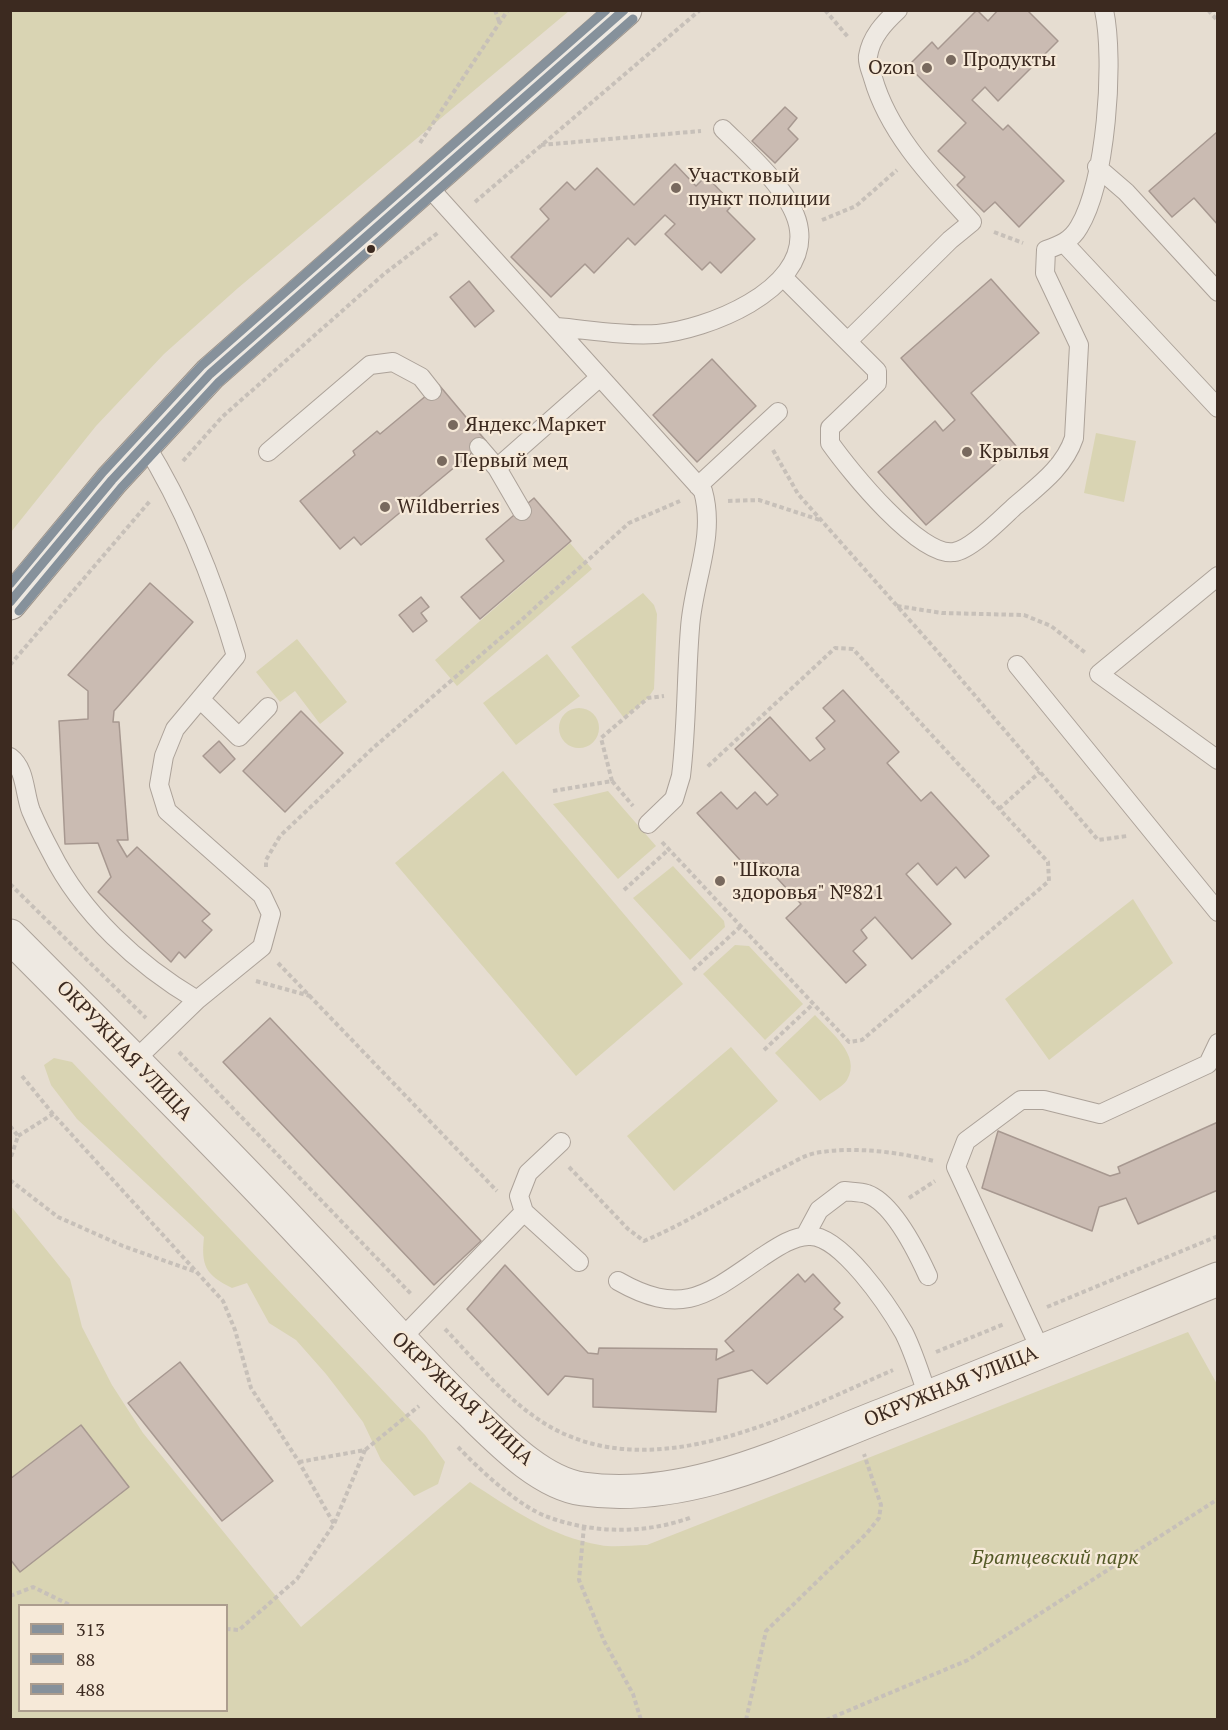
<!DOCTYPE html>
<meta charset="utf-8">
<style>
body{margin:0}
#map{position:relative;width:1228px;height:1730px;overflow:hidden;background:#e6ddd1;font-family:"PT Serif",serif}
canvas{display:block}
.frame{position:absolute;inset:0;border:12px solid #3c2a20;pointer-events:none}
.legend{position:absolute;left:18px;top:1604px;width:210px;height:108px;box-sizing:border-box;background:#f6e9d8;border:2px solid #ac9d8e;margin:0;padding:8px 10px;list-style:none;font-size:18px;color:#3c2a20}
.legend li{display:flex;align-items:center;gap:12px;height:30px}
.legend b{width:30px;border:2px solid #ac9d8e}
</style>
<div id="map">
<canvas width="1228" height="1730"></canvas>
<div class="frame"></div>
<ul class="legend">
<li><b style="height:8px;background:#86919b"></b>313</li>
<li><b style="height:8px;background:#86919b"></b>88</li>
<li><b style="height:8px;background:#86919b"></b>488</li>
</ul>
</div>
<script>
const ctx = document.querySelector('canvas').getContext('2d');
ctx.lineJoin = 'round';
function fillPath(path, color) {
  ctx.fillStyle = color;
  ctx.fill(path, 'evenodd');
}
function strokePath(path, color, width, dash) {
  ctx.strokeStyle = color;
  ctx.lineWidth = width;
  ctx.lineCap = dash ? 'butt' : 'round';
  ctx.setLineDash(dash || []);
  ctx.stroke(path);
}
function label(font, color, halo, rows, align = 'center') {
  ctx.font = font + ' "PT Serif",serif';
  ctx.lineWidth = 4.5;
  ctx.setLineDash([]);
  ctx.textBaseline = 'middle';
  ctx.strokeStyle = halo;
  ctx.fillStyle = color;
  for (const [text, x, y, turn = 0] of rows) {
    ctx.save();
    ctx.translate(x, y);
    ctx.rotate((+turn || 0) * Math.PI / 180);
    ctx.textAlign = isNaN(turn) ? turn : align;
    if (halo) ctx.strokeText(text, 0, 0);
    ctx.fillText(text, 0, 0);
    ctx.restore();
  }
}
fillPath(new Path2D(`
 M10,11L11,10L569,11L238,288L164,354L96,426L11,532Z
 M1096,433L1136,441L1124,502L1084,493Z
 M570,543L592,569L457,686L435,660Z
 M643,593L654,605L657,614L654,689L648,698L624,718L571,647Z
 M297,639L347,702L320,724L295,691L280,702L256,672Z
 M547,654L580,696L516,745L483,703Z
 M559 728a20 20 0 1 1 40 0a20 20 0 1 1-40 0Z
 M503,771L683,984L576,1076L395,863Z
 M608,791L656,846L618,879L553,804Z
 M673,866L724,921L725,927L690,960L633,898Z
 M1133,899L1173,963L1049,1060L1005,999Z
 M735,945L749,946L803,1004L765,1040L703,974Z
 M815,1015C829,1031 862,1055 847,1080C842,1088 827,1095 820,1101L775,1053Z
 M731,1047L778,1101L674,1191L627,1136Z
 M54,1058L72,1062L425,1435L445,1462L438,1484L414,1496L381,1460L363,1422L326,1374L296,1340L269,1323L247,1283L232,1288C205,1275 201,1265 204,1237L77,1119L51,1085L44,1065Z
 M10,1205L70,1279L82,1327L112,1385L143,1433L301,1627L470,1482C510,1508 551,1537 600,1545C614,1548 632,1545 647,1545L1188,1332L1217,1384V1719H11ZM20,1606H226V1710H20Z`), '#d9d4b3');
const building = new Path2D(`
 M977,10L988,21L998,10H1027L1058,41L998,101L985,87L972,100L1003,130L1008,125L1064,181L1019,227L995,202L984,212L957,185L965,177L938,151L966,123L908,66L932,42L938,49Z
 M785,107L797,118L788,129L798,139L775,163L752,141Z
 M1217,132L1218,225L1194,198L1172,217L1149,191Z
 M675,164L696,186L706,176L733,204L727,211L755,239L721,273L710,262L702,270L665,234L675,224L665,215L635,245L628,238L594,273L585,264L551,297L511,257L549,219L540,209L567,182L575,190L597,168L634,205Z
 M991,279L1039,333L971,393L1016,446L926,525L878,472L935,421L943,431L955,420L901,358Z
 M469,281L494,311L475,327L450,297Z
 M712,359L756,406L697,462L653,415Z
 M439,385L486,441L361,545L354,537L340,549L300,501L355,455L353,451L377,431L380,434Z
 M534,498L571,541L480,619L461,597L504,561L486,539Z
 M150,583L193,622L114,711L113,722H119L128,840H117L127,857L137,847L210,914L202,921L212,930L185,958L179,952L171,962L98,892L111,877L98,843L65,844L59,721L88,719V691L68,675Z
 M421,597L429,607L421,613L427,621L413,632L399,615Z
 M843,690L899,752L887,763L921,801L931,792L989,856L965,878L956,867L937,885L918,863L906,874L951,924L912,959L875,917L861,930L867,938L853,951L866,965L846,983L786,918L801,904L763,863L752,873L697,813L721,792L737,809L755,792L767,805L778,795L735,749L770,717L810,761L825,749L816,738L835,721L823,708Z
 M301,711L343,753L285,812L243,771Z
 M219,741L235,759L220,773L203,756Z
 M270,1018L481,1241L434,1285L223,1062Z
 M1218,1122V1190L1138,1224L1126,1198L1099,1207L1092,1231L982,1188L998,1131L1110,1176L1120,1173L1118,1167Z
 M505,1265L588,1353L598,1354L599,1348L717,1349L716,1360L734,1351L725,1341L798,1274L805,1282L813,1274L840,1303L834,1309L843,1317L767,1384L752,1370L718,1379L716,1412L593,1407V1379L565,1376L548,1395L467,1309Z
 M180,1362L273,1481L222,1521L128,1403Z
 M81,1425L129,1487L20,1572L10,1559V1479Z`);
fillPath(building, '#cabbb2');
strokePath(building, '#a79890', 1.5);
const lane = new Path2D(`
 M1097,167L1126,192L1218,292
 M426,184L703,491C716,537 693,581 690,628C686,677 687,726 681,776L674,799L648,824
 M1064,243L1218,408
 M784,278L877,371V383L830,428V443C849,470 920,558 954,552C971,550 1002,518 1015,506C1038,486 1064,468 1074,438L1079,345L1045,273L1046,250C1060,245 1071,241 1079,227C1106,183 1115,61 1104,10
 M557,327C590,330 624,336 657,334C706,330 807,291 799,230C795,194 747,153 723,129
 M849,340L950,240L972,222C933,179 889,134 873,78C871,71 867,63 868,56C871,37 884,23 898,10
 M479,447L497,468L600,377
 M268,452L370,365L393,362L421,377L432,391
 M497,468L522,511
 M698,486L778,412
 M1218,576L1099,674L1218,760
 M1017,665L1218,912
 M200,699L239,737L268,707
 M10,757C26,769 24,793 31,811C37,825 44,839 51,852C82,914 138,965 197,1000
 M134,1061L197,1000L262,947L271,914L262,895L167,811L159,785L164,756L175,729L236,656C214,581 186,510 145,444
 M524,1212L579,1262
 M805,1236L819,1210L844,1191C851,1192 860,1192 867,1194C893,1203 917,1252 928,1276
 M618,1281C683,1318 708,1294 762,1257C776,1248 791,1237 808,1236C840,1233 889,1307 904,1333C914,1353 921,1376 928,1397
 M399,1341L524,1212L519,1196L528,1173L561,1142
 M1041,1351L956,1167L966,1141L1021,1100H1044L1100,1114L1208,1064L1218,1043`);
const street = new Path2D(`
 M10,936C109,1036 210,1135 306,1238C361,1295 412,1355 469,1410C499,1439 540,1483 583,1489C688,1504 792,1450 888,1413C998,1370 1108,1324 1218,1279`);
const secondary = new Path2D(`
 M10,603L112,480L210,374L625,10`);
strokePath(lane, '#aca299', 20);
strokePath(street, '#aca299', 35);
strokePath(secondary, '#9c9289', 35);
strokePath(new Path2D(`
 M495,10L500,24
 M825,10L848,37
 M1208,10L1218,21
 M420,143L508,10
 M541,145L701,131
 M475,202L700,10
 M822,220L856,206L897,170
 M994,232L1023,243
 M773,450L798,494L937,651L1098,840L1127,836
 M183,461L222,417L384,274L439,232
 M728,501L759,500L820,520
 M897,606L942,613L1024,615L1051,626L1087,654
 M10,665L150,501
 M612,781L601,738L648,698L664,696
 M553,791L612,781L633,806
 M999,809L1040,772
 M662,842L849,1042L862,1040L1049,881L1048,862L853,649L835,648L706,768
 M266,867V860L280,836L373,748L518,623L629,523L680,501
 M10,884L146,1018
 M624,890L668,850
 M278,963L497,1191
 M693,970L740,927
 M256,981L310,996
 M764,1050L812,1005
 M179,1052L412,1295
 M22,1076L53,1114L223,1301L235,1330L251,1388L299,1462L334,1524
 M10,1126L18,1136L10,1160
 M18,1136L53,1114
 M569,1167L628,1229L644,1241C691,1221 733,1193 778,1170C790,1165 803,1155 816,1153C853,1146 898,1152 934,1161
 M10,1180L58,1217L123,1246L196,1272
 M909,1198L935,1181
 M1047,1307L1218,1236
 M445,1329C477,1362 506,1400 547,1425C655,1489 792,1414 893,1370
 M936,1352L1004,1324
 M458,1447C479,1469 519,1507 548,1517C594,1534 647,1534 692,1517
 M299,1462L365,1450L419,1406
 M584,1526L579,1580L604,1641L633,1694L641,1720
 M10,1596L33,1587L72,1606
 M226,1629L239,1630L297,1579L334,1524L365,1450
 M746,1720L766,1631L867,1533L879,1518L881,1505L864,1454
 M826,1720L968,1660L1218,1499`), '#c7c0b9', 4, [4.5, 3]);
strokePath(lane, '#eee9e2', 18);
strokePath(street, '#eee9e2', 33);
strokePath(secondary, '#eee9e2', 33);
strokePath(new Path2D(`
 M10,602L112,480L210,374L624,10`), '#86919b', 9);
strokePath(new Path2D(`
 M19,611L121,488L218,383L633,19`), '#86919b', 9);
strokePath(new Path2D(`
 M10,584L103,472L202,365L606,10`), '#86919b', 9);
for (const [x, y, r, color] of [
 [951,60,6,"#78695e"],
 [927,68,6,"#78695e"],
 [676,188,6,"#78695e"],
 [371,249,5,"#3c2a20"],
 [453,425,6,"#78695e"],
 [967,452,6,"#78695e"],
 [442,461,6,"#78695e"],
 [385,507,6,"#78695e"],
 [720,881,6,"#78695e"]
]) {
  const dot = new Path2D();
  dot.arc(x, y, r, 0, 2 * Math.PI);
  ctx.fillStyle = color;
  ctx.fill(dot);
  strokePath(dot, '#f6e9d8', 2);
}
label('20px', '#3c2a20', '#f6e9d8', [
 ["Продукты",963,60],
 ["Ozon",915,68,"right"],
 ["Участковый",688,176],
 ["пункт полиции",688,199],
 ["Яндекс.Маркет",465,425],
 ["Крылья",979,452],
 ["Первый мед",454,461],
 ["Wildberries",397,507],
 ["\"Школа",732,870],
 ["здоровья\" №821",732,893]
], 'left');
label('20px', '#3c2a20', '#f6e9d8', [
 ["ОКРУЖНАЯ УЛИЦА",124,1051,46],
 ["ОКРУЖНАЯ УЛИЦА",951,1387,-22],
 ["ОКРУЖНАЯ УЛИЦА",462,1399,43]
]);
label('italic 20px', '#535926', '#f6e9d8', [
 ["Братцевский парк",1055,1558]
]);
</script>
